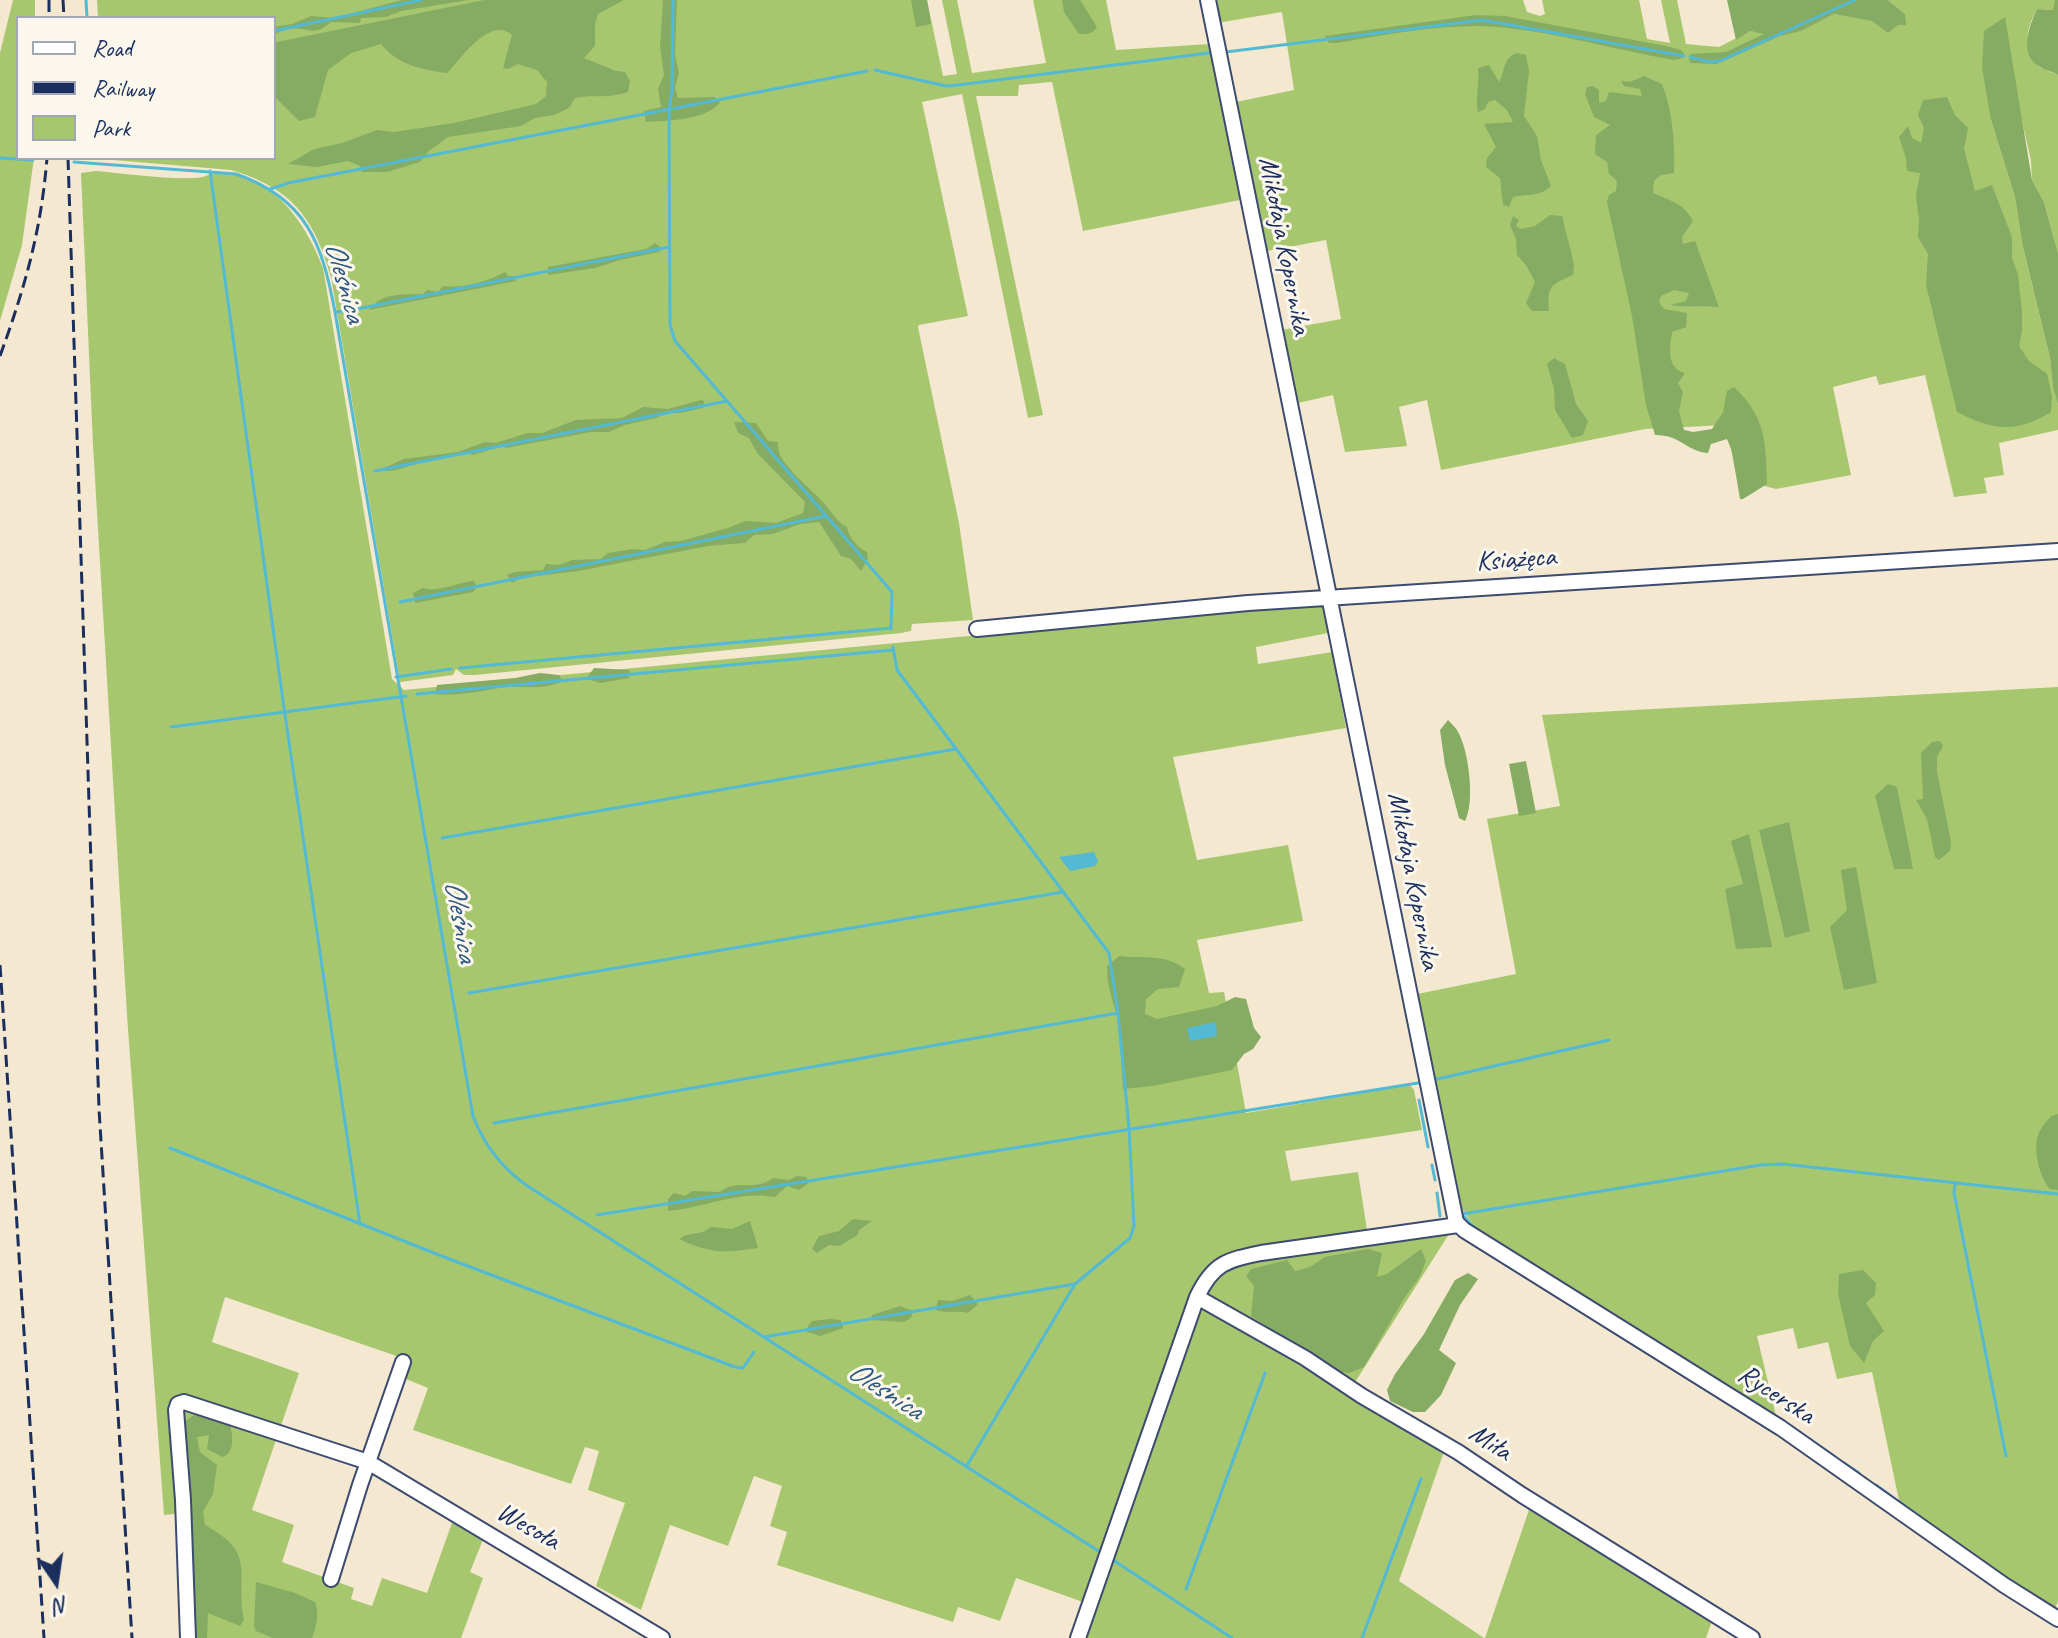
<!DOCTYPE html>
<meta charset="utf-8">
<style>
body{margin:0}
#map{position:relative;width:2058px;height:1638px;overflow:hidden;background:#f5e8d1;font-family:Caveat,sans-serif}
canvas{display:block}
.legend{position:absolute;left:16px;top:16px;width:260px;height:144px;box-sizing:border-box;background:#fbf7ec;border:2px solid #a1a7b3;margin:0;padding:10px 14px;list-style:none;font-size:24px;color:#1b2f5e}
.legend li{display:flex;align-items:center;gap:16px;height:40px}
.legend b{width:40px;border:2px solid #a1a7b3}
.north{position:absolute;left:16px;top:1542px;width:80px;height:80px;-webkit-text-stroke:6px #fbf7ec;paint-order:stroke;rotate:167deg;font-size:22px;font-weight:700;line-height:32px;text-align:center;color:#1b2f5e}
.north::after{content:'';display:block;margin:auto;width:28px;height:36px;background:#1b2f5e;clip-path:polygon(50% 0,100% 100%,50% 72%,0 100%)}
</style>
<div id="map">
<canvas width="2058" height="1638"></canvas>
<ul class="legend">
<li><b style="height:10px;background:#fff"></b>Road</li>
<li><b style="height:10px;background:#1b2f5e"></b>Railway</li>
<li><b style="height:22px;background:#a7c76f"></b>Park</li>
</ul>
<div class="north">N</div>
</div>
<script>
const ctx = document.querySelector('canvas').getContext('2d');
ctx.lineJoin = 'round';
function fillPath(path, color) {
  ctx.fillStyle = color;
  ctx.fill(path, 'evenodd');
}
function strokePath(path, color, width, dash) {
  ctx.strokeStyle = color;
  ctx.lineWidth = width;
  ctx.lineCap = dash ? 'butt' : 'round';
  ctx.setLineDash(dash || []);
  ctx.stroke(path);
}
function label(font, color, halo, rows, align = 'center') {
  ctx.font = font + ' Caveat,sans-serif';
  ctx.lineWidth = 6;
  ctx.setLineDash([]);
  ctx.textBaseline = 'middle';
  ctx.strokeStyle = halo;
  ctx.fillStyle = color;
  for (const [text, x, y, turn = 0] of rows) {
    ctx.save();
    ctx.translate(x, y);
    ctx.rotate((+turn || 0) * Math.PI / 180);
    ctx.textAlign = isNaN(turn) ? turn : align;
    if (halo) ctx.strokeText(text, 0, 0);
    ctx.fillText(text, 0, 0);
    ctx.restore();
  }
}
fillPath(new Path2D(`
 M13,0H35V18H18V158H34L22,245L0,321V53Z
 M97,0H927L943,76L957,74L942,0H957L972,73L1046,63L1033,0H1106L1116,50L1210,44L1245,199L1083,231L1052,82L1019,85L1018,96H976L1043,415L1028,418L962,94L922,102L968,316L919,325L918,327L959,523L973,620L912,624L911,631L901,633L475,675H464L456,669L453,675L400,682L331,277C314,217 291,188 231,170L90,158H274V18H98Z
 M1213,0H1523L1527,12L1540,16L1545,14L1542,0H1639L1647,39L1670,43L1661,0H1677L1686,44L1719,47L1750,31L1780,35L1800,31L1834,14L1905,25V14L1888,0H2055L2054,10L2037,9C2023,36 2026,40 2039,67L2058,75V253L2044,202L2032,180L2031,161L2020,112L1991,120L2015,197L2022,243L2050,358L2053,388L2058,405V430L1999,443L2004,475L1984,478L1987,493L1954,497L1925,375L1879,385L1876,376L1833,387L1851,475L1776,489L1737,479L1726,425L1645,429L1441,470L1427,400L1399,407L1407,446L1345,452L1333,395L1298,403L1282,330L1341,319L1326,240L1267,251L1236,102L1294,90L1282,12L1217,23Z
 M96,171C128,174 162,179 195,178C203,178 211,173 219,173C272,172 307,225 323,268L392,679L404,690L1314,603L1323,608L1328,633L1256,647L1258,664L1332,652L1346,728L1173,757L1197,860L1288,845L1303,921L1197,940L1209,993L1224,992L1246,1113L1410,1085L1414,1090L1422,1130L1285,1151L1291,1181L1358,1172L1369,1243L1449,1234L1352,1387L1446,1446L1399,1581L1484,1638H1083L1094,1606L1016,1578L1000,1621L958,1607L953,1622L777,1565L787,1532L770,1526L782,1486L754,1476L728,1546L670,1525L641,1610L596,1586L625,1503L588,1490L599,1451L585,1447L571,1484L413,1430L428,1388L406,1379L411,1361L225,1297L212,1342L299,1373L252,1510L294,1525L282,1562L354,1588L351,1599L372,1606L382,1578L427,1593L453,1520L484,1537L470,1572L483,1578L461,1638H193L184,1513L164,1515L127,1015L93,445L81,173Z
 M2058,687V1602L2054,1610L2006,1580L1900,1505L1872,1372L1837,1379L1828,1342L1798,1349L1793,1328L1757,1336L1777,1420L1481,1235L1460,1207L1417,994L1516,974L1487,819L1560,806L1542,715Z
 M1529,1510L1713,1618L1706,1638H1485Z`), '#a7c76f');
fillPath(new Path2D(`
 M402,0H469L401,11L386,17L361,18L360,23L331,22C312,39 306,25 287,29C282,30 278,33 274,35V27L292,24L311,16L334,18Z
 M484,0H624L598,14L595,25V46L584,58L616,71L625,72L630,81L628,92C609,99 594,94 575,98L569,108L554,115L535,118L521,126L448,137L429,151L420,162L387,172H362L360,166L348,161L317,167L288,164L314,149L342,143L377,130L394,132L454,123L536,104L546,96L547,82L537,70L518,64L508,69L503,68L512,35C490,15 460,60 447,73C423,70 396,64 381,44L351,53L328,70L315,117L299,121L274,96V44L277,42Z
 M663,0H677L675,54L679,73L675,87L678,98L714,97L720,102C708,120 666,121 646,122L644,111L661,107L658,89L664,75L660,46Z
 M911,0H927L931,24L916,27Z
 M1062,0H1080L1097,27C1093,34 1087,34 1079,34L1064,12Z
 M1727,0H1888L1905,14L1906,25H1898L1888,33L1872,21L1834,14L1801,31L1780,36L1717,64L1691,63L1689,60L1691,54L1726,52L1764,34L1750,31L1736,40Z
 M2055,0H2058V75C2052,71 2046,71 2040,67C2018,55 2029,26 2037,9L2053,10Z
 M1476,15L1505,16L1666,46L1681,50L1684,53L1683,58L1674,60C1610,49 1543,28 1478,26C1432,26 1383,35 1337,43H1329L1325,36Z
 M2005,17L2032,180L2044,202L2058,253V405L2053,388L2050,358L2022,243L2015,197L1991,120L1982,68L1984,31Z
 M1517,53L1526,55L1529,71L1524,116L1537,136L1541,160L1551,186C1540,197 1527,194 1513,197L1509,207L1503,205L1500,178L1486,167L1487,158L1496,147L1484,124L1513,122L1507,110L1495,100L1488,102L1485,109L1478,112C1475,95 1480,84 1478,68L1489,65L1499,82C1506,70 1502,58 1517,53Z
 M1644,76L1662,84C1673,111 1675,145 1674,173L1661,175L1654,181L1653,193C1671,201 1684,203 1693,221L1682,237L1683,244L1695,241L1719,307C1702,305 1686,308 1670,305L1686,301L1689,293L1674,290L1661,296L1659,302L1664,309L1687,313L1686,327L1672,332C1670,349 1666,368 1685,373L1678,383L1683,392L1679,411L1684,430L1693,432L1712,429L1723,412L1727,391L1734,387C1766,417 1766,443 1767,484L1743,499H1740L1732,451L1727,439L1711,444L1708,453C1685,451 1682,435 1655,435L1646,405L1632,316L1607,202L1609,195L1616,191L1617,181L1609,174L1607,162L1595,154L1596,135L1610,125L1594,117L1585,94L1587,87L1593,86L1599,90V103L1606,101L1609,92L1642,96L1640,89L1624,86L1621,81L1630,82Z
 M1947,97L1955,115L1968,128L1964,149L1975,191L1992,185L2012,237V258L2018,275L2022,312V331L2019,346L2029,361L2047,374L2052,397L2051,412C2015,434 1992,430 1957,412L1926,285L1928,254L1918,237L1919,220L1916,196L1920,173L1907,171L1906,158L1899,137L1908,126L1912,138L1921,143L1924,128L1918,115L1923,100Z
 M1550,215L1562,216L1574,264L1573,275C1550,285 1547,286 1549,311H1532L1526,303L1535,282L1526,265L1517,255L1516,239L1510,225L1513,216L1519,220L1516,226L1520,229L1535,226Z
 M655,243L662,248L659,252L620,260L595,268L548,275V267L646,249Z
 M505,272L508,276H515L516,281L369,310C382,292 402,295 423,294L427,290L438,292L443,286C461,289 490,281 505,272Z
 M1554,358L1565,364L1576,404L1588,421L1583,435L1572,438L1555,410L1554,389L1547,364Z
 M701,400L704,401L703,408L680,413H668L656,418L625,425L609,432H591L506,448L502,446L473,455L466,452C452,459 437,458 423,462C408,465 394,474 379,470L404,459L458,452L485,442L496,443L527,433H542L576,420L622,418L643,407L668,409Z
 M734,422L756,423L768,441L778,442C778,447 778,451 780,455C787,469 809,488 820,499C830,508 834,520 847,527C849,538 857,547 867,552L868,559L861,571L851,559L841,556L819,522L800,524L773,534L754,535L745,543L708,546L578,571L521,578L512,583L507,575L515,572L543,570L546,564L559,565L572,560L601,559L608,553L633,549L645,550L665,542L681,541L728,528L745,521L776,523L803,513L805,502L757,453L749,438L738,433Z
 M474,581L477,587L473,592L415,603L413,593L423,588C438,593 457,582 474,581Z
 M594,668L630,670L629,678L601,683L586,679Z
 M540,673L559,675L563,681C537,692 523,684 499,688C476,692 458,696 435,694L437,685L515,678Z
 M1448,720C1453,725 1458,730 1460,736C1469,755 1475,803 1465,821L1459,818L1445,765L1440,730Z
 M1940,741L1943,746L1937,757V772L1951,842L1950,851L1939,860L1935,857L1927,819L1916,800L1923,799L1921,753L1932,742Z
 M1526,761L1536,813L1519,816L1509,764Z
 M1888,784L1897,787L1913,869H1894L1875,796Z
 M1789,822L1810,931L1785,938L1759,830Z
 M1749,834L1772,947L1736,949L1725,889L1743,884L1731,841Z
 M1856,867L1877,983L1844,990L1830,927L1847,910L1841,870Z
 M1119,956C1143,959 1165,953 1185,969L1179,987L1158,989L1146,999L1145,1014L1157,1019L1217,1006L1235,997L1246,999L1254,1028L1261,1037L1253,1049L1244,1054L1232,1070L1153,1086L1123,1089C1121,1065 1122,1039 1117,1017C1112,997 1107,987 1107,966Z
 M2058,1114V1190L2050,1189C2040,1177 2034,1155 2037,1139C2038,1131 2046,1122 2051,1116Z
 M797,1176L806,1177L809,1183L799,1190L787,1186L775,1197C739,1190 704,1208 668,1211V1199L674,1193L685,1196L692,1191L720,1192C736,1178 756,1192 773,1178L789,1180Z
 M853,1219L872,1221L859,1230L858,1235L839,1246L829,1245L817,1253L812,1249L819,1236L839,1231Z
 M750,1221L758,1248C723,1253 712,1254 679,1239C690,1231 701,1236 711,1227L732,1229Z
 M1368,1249L1382,1253L1377,1277L1387,1274L1421,1249L1426,1261L1420,1276L1403,1300L1364,1367L1349,1373L1337,1371L1251,1316L1254,1286L1246,1276L1251,1269L1287,1260L1295,1271L1310,1267L1325,1257Z
 M1863,1270L1876,1283L1875,1295L1866,1303L1884,1331L1873,1341L1864,1363L1850,1346L1838,1294L1839,1274Z
 M1468,1273L1478,1279L1460,1305L1439,1350L1456,1363L1441,1395L1425,1412H1413L1390,1401L1387,1390L1395,1374L1424,1334L1455,1280Z
 M970,1295L978,1304L968,1313C957,1310 947,1314 936,1310L938,1300L952,1301Z
 M900,1306L913,1311L911,1318L904,1322L870,1320L872,1315Z
 M830,1319L841,1320L843,1328L820,1336L805,1331L812,1321Z
 M208,1413L230,1425C233,1436 235,1452 223,1457L207,1449L209,1435L197,1437L200,1452L217,1465L213,1494L203,1512L205,1525C258,1554 235,1571 244,1620L240,1626L208,1613L207,1638H193L191,1608L193,1575L188,1551L191,1524L185,1513L189,1460L183,1423L194,1415Z
 M256,1582L295,1593L315,1602C320,1613 316,1628 312,1638H273L256,1631L254,1626Z`), '#85ac62');
fillPath(new Path2D(`
 M1094,852L1098,861L1095,866L1070,871L1059,857Z
 M1216,1022L1217,1036L1190,1041L1187,1028Z`), '#54b9d2');
strokePath(new Path2D(`
 M86,0L87,18
 M673,0L672,90L669,111L670,325L675,341L892,592L891,629
 M274,31L421,0
 M1226,52L1482,20L1684,56
 M1690,57L1710,62L1720,61L1855,0
 M875,70L946,86L958,85L1209,53
 M0,158L33,160
 M74,162L236,174C307,199 322,243 335,312L473,1116C484,1145 501,1167 526,1185L1100,1552
 M210,171L284,708L360,1224
 M288,183L867,71
 M270,189L286,184
 M347,311L669,247
 M335,312L344,311
 M375,471L727,401
 M400,602L826,516
 M893,647L897,670L1109,953L1118,1013L1129,1128L1134,1226L1130,1238L1075,1284L966,1467
 M460,668L891,628
 M396,677L451,669
 M417,694L893,650
 M171,727L406,696
 M442,838L956,749
 M469,993L1063,892
 M1433,1080L1609,1040
 M1419,1100L1428,1147
 M494,1123L1118,1013
 M170,1148L444,1257L735,1367L743,1368L754,1352
 M1432,1165L1435,1180
 M1955,1185L1954,1193L2006,1456
 M1437,1193L1440,1216
 M1462,1214L1760,1165L1783,1164L2058,1194
 M1462,1214L1475,1229
 M597,1215L1418,1083
 M1624,1322L1777,1417
 M764,1337L1075,1284
 M1792,1427L1801,1433
 M1808,1438L1835,1457
 M1844,1463L1859,1473
 M1876,1485L1932,1526
 M1113,1560L1232,1638
 M1186,1589L1265,1373
 M1362,1638L1421,1479`), '#54b9d2', 3);
const minor = new Path2D(`
 M1208,0L1456,1222L1464,1230L1781,1428L2004,1585L2058,1619
 M977,629L1248,603L2058,551
 M1197,1297L1305,1358L1362,1396L1458,1452L1522,1495L1752,1638
 M331,1579L360,1485L403,1362
 M188,1638L183,1500L176,1410L178,1404L184,1402L368,1462L662,1638
 M1078,1638L1197,1297C1213,1263 1227,1260 1261,1253L1458,1225`);
strokePath(minor, '#3c4b6f', 18);
strokePath(minor, '#fff', 14);
strokePath(new Path2D(`
 M49,0V18
 M63,0L64,18
 M68,158L99,1109L132,1638
 M0,356C25,287 41,232 47,158
 M0,965L44,1638`), '#1b2f5e', 3, [12, 6]);
label('28px', '#1b2f5e', '#fbf7ec', [
 ["Mikołaja Kopernika",1284,246,79],
 ["Książęca",1516,560,-4],
 ["Mikołaja Kopernika",1413,881,79],
 ["Rycerska",1776,1395,33],
 ["Miła",1490,1443,33],
 ["Wesoła",528,1527,30]
]);
label('italic 30px', '#2c5881', '#fbf7ec', [
 ["Oleśnica",344,282,74],
 ["Oleśnica",460,921,80],
 ["Oleśnica",885,1391,33]
]);
</script>
